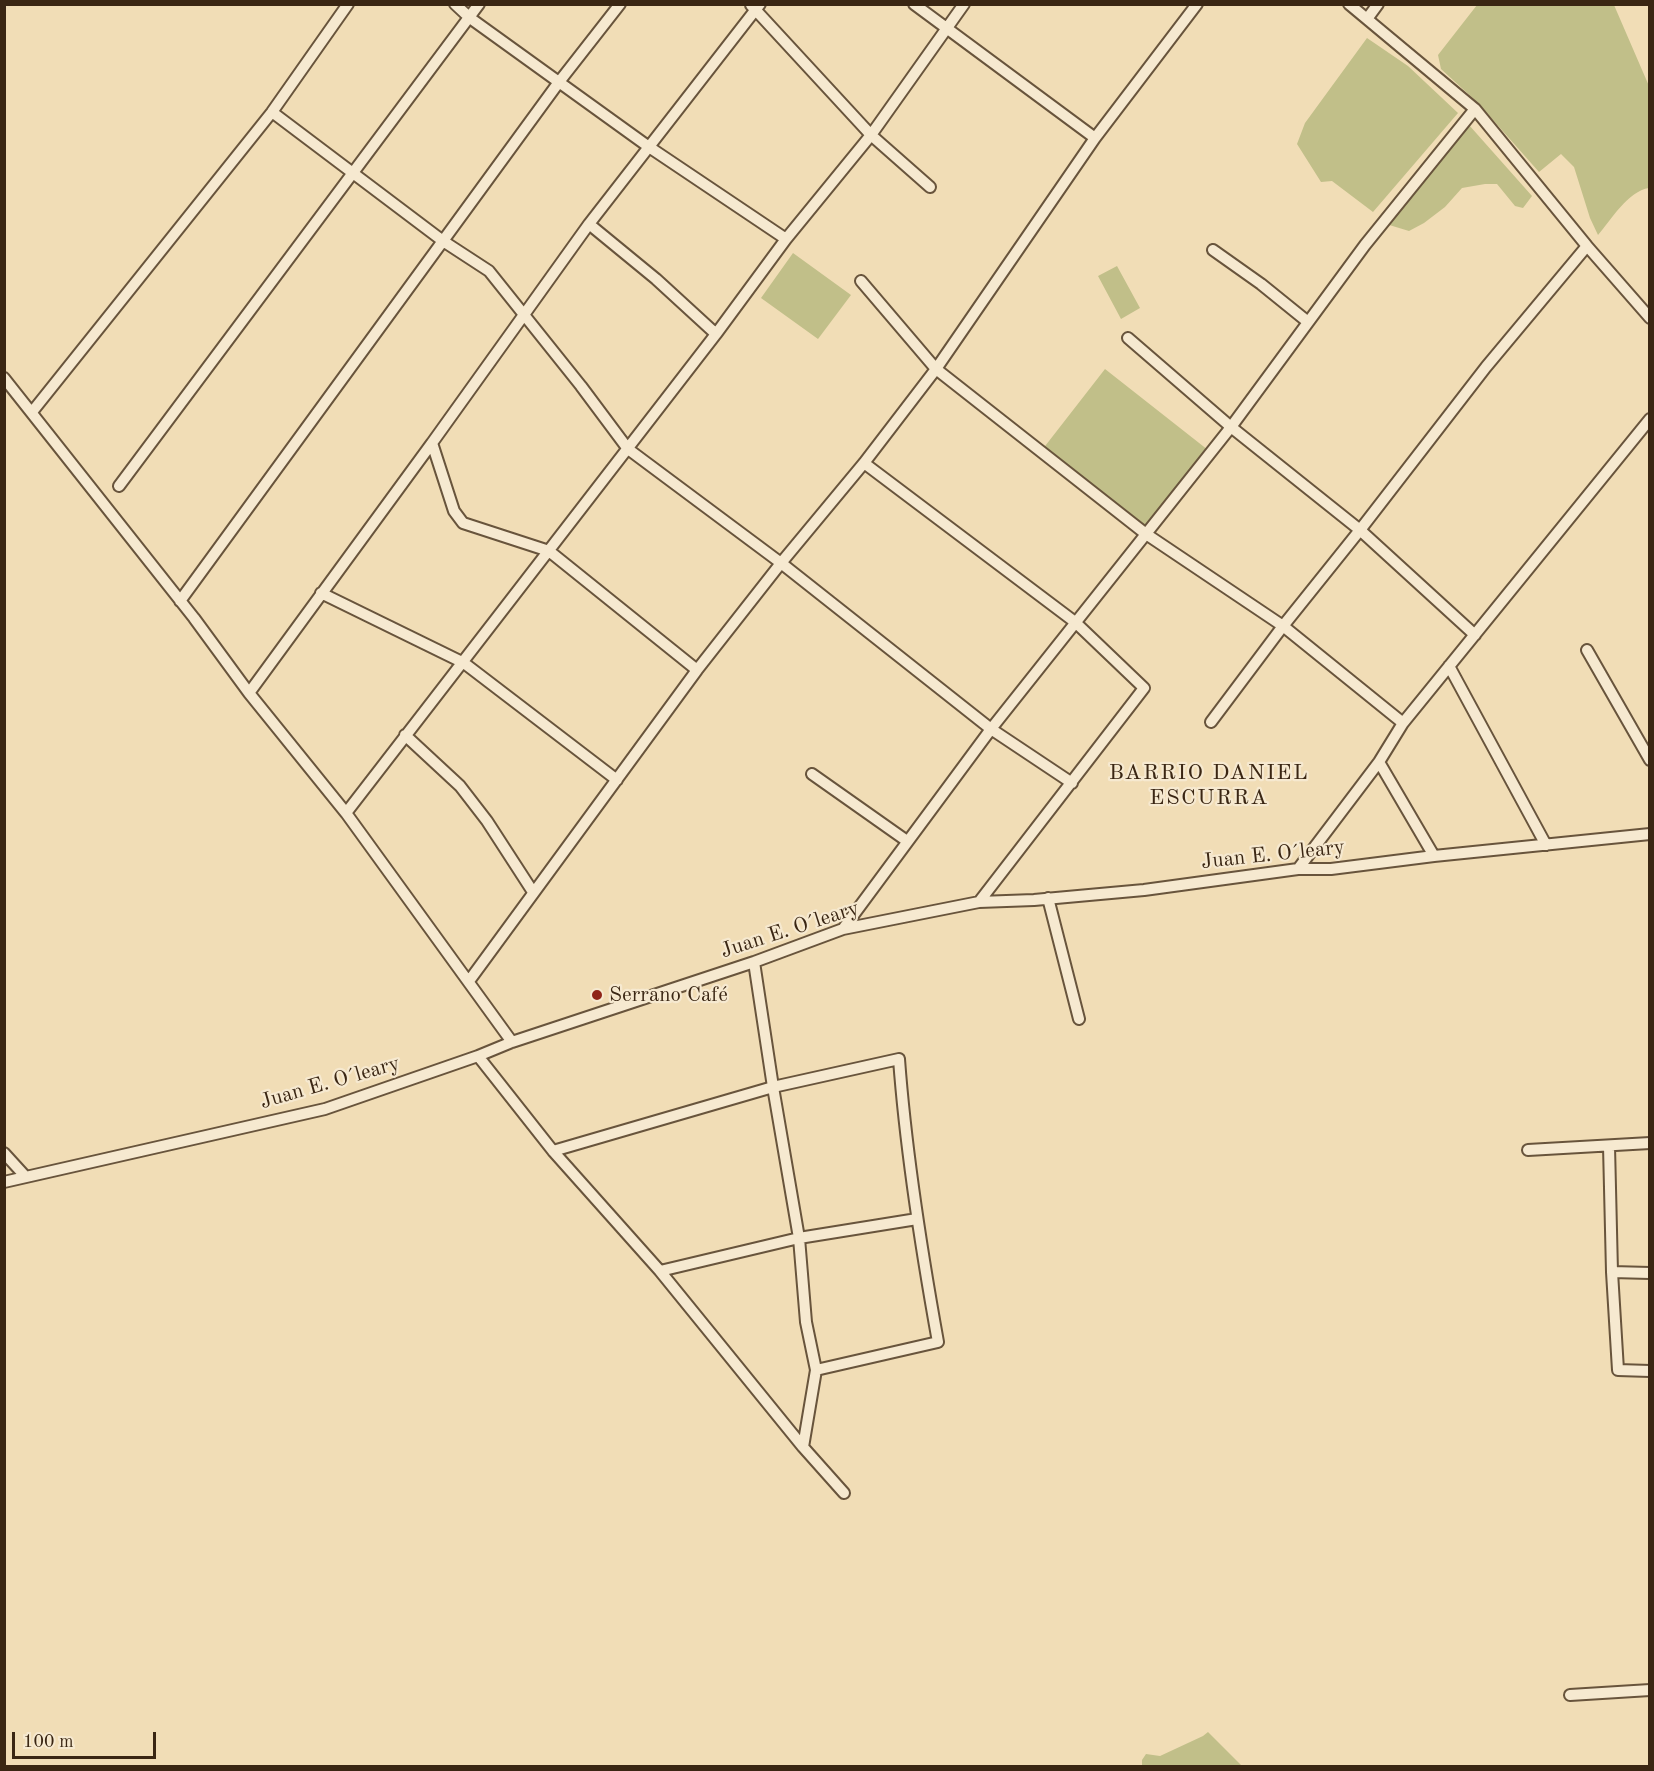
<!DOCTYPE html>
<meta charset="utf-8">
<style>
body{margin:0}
#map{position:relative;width:1654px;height:1771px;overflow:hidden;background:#f1ddb6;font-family:"Old Standard TT",serif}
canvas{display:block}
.frame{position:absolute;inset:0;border:6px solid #3a2613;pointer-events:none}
.scale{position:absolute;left:12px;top:1732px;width:144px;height:27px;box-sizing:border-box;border:3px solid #3a2613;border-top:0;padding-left:8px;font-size:18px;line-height:21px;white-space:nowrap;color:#3a2613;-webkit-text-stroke:4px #f6e9d0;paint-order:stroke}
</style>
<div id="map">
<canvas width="1654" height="1771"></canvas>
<div class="frame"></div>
<div class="scale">100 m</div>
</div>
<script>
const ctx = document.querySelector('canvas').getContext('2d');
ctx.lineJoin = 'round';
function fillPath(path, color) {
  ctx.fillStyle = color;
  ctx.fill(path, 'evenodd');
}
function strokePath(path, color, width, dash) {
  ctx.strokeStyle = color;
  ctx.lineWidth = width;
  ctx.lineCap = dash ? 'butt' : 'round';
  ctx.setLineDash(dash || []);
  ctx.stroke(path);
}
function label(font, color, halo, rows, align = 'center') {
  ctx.font = font + ' "Old Standard TT",serif';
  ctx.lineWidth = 4.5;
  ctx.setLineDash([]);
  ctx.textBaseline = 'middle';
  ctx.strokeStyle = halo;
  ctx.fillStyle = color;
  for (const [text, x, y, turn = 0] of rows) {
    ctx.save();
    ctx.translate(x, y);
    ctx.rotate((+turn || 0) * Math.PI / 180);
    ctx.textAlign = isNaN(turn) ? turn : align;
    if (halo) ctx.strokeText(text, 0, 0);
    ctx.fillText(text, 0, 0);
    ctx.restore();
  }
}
fillPath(new Path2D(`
 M1477,5H1614L1649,86V188C1628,191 1611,220 1598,235L1590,218L1574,167L1561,154L1539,172L1477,102L1441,69L1438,55Z
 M1367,38L1408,66L1458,113L1373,212L1332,181L1321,182L1297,144L1305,123Z
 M1469,125L1532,196L1523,208L1515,206L1497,184H1485L1462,188L1445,207L1424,223L1409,231L1386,224Z
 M793,253L851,295L818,339L761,298Z
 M1117,266L1140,308L1121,319L1098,276Z
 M1105,369L1208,450L1145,530L1042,450Z
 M1208,1732L1242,1766H1142V1760L1146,1754L1160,1756L1203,1736Z`), '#c1bf89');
const minor = new Path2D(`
 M455,4L470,18L649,147L786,239
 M914,4L1095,138
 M1349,4L1475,109L1587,246L1650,318
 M751,5L871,135L930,187
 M1367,19L1378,4
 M272,112L443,241L489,271L581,386L628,449L781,563L991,729L1072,783
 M589,224L656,279L716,334
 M1213,250L1261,284L1308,322
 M861,281L936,369L1146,534L1283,626L1403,723
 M1128,338L1231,427L1360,530L1475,635
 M4,378L194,618L249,693L346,813L512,1042
 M32,412L272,112L348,4
 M864,463L1075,622L1144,688L979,902
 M119,486L479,4
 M321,593L464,663L617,780
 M180,601L559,82L620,4
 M1587,650L1650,760
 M1449,666L1546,845
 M697,670L549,551L463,523L454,511L432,443L589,224L760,4
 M249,693L432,443
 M1211,722L1283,626L1360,530L1486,367L1587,246
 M405,735L460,786L487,821L533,892
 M1379,762L1434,856
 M812,774L907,841
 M346,813L716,334L786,239L871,135L964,4
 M1298,869L1379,762L1403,723L1650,419
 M1048,898L1079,1019
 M843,929L991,729L1231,427L1365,245L1475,109
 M754,962L773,1087L799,1238L806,1322L816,1370L803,1447
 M469,981L697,670L781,563L864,463L936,369L1095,138L1197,4
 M478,1056L553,1151L660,1271L803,1447L844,1493
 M1609,1146L1612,1272L1618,1370L1650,1371
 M1528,1150L1650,1143
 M553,1151L773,1087L899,1059C906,1154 921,1248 938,1342L816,1370
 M4,1153L25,1176
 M4,1182L325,1109L478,1056L512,1042L754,962L843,929L979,902L1034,900L1144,890L1298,869H1331L1434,856L1650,834
 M660,1271L799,1238L917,1219
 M1612,1272L1650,1273
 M1570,1695L1650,1690`);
strokePath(minor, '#68543c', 14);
strokePath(minor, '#f6e9d0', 10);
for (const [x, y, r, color] of [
 [597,995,6,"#8f2418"]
]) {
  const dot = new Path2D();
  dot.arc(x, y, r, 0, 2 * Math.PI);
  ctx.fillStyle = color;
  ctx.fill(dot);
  strokePath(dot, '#f6e9d0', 2);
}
label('21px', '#3a2613', '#f6e9d0', [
 ["Juan E. O´leary",1273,855,-6],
 ["Juan E. O´leary",790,930,-18],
 ["Juan E. O´leary",330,1083,-16]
]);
label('21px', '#3a2613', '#f6e9d0', [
 ["Serrano Café",609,995]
], 'left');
ctx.letterSpacing = '1.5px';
label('22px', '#3a2613', '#f6e9d0', [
 ["BARRIO DANIEL",1209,773],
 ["ESCURRA",1209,798]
]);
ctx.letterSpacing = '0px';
</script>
